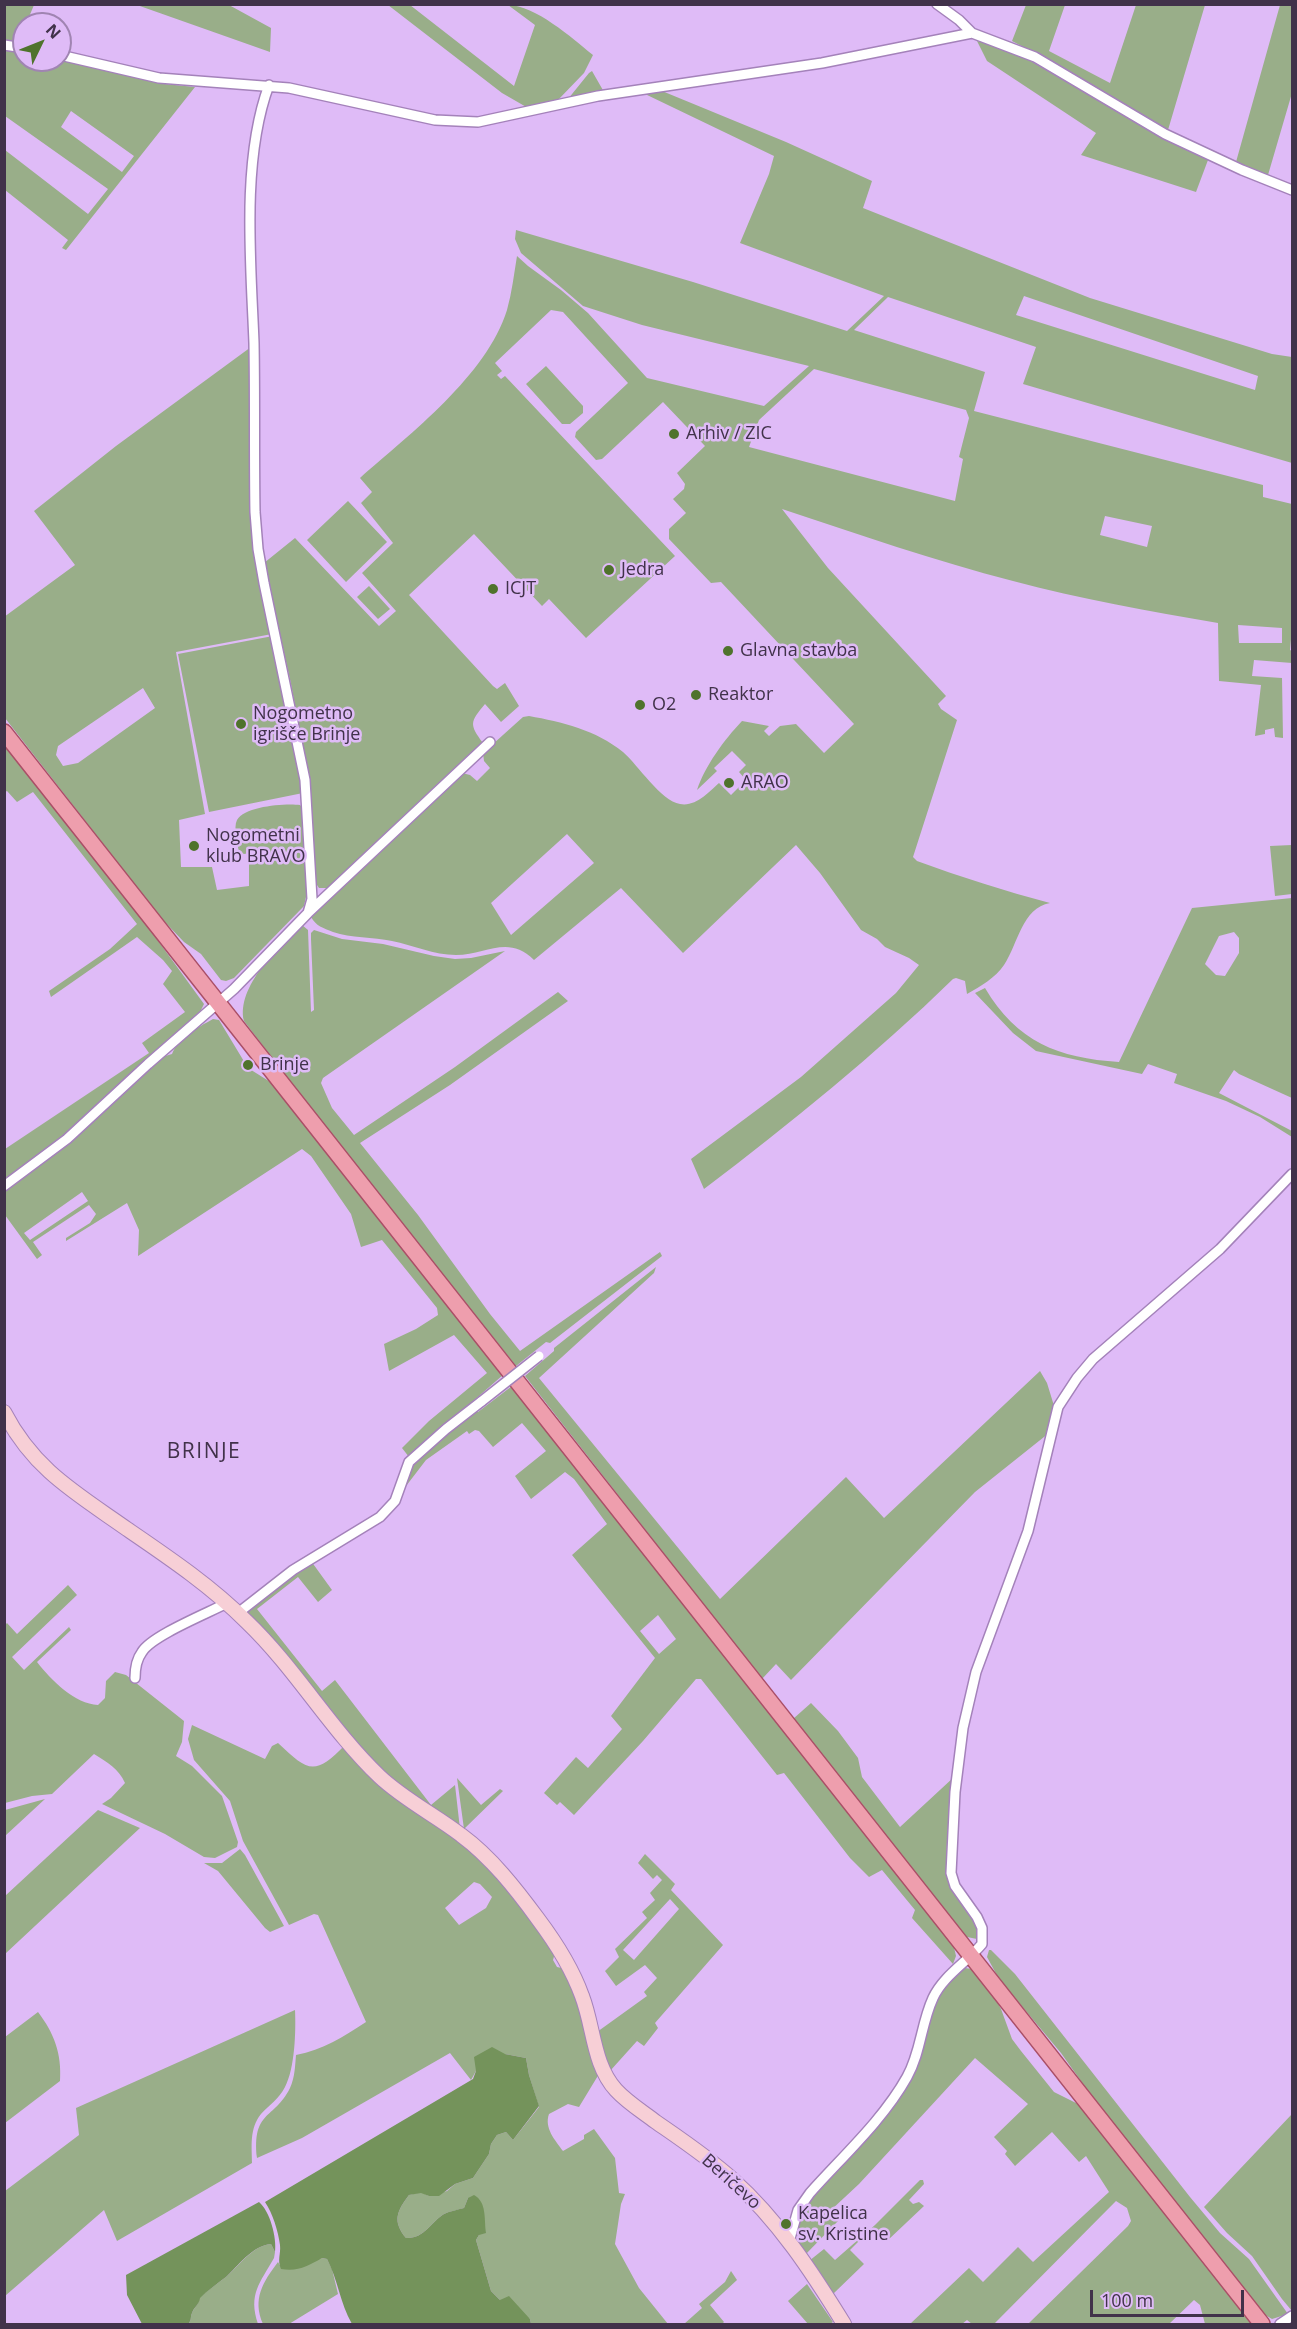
<!DOCTYPE html>
<meta charset="utf-8">
<style>
body{margin:0}
#map{position:relative;width:1297px;height:2329px;overflow:hidden;background:#dfbbf7;font-family:"Open Sans",sans-serif}
canvas{display:block}
.frame{position:absolute;inset:0;border:6px solid #41324a;pointer-events:none}
.north{position:absolute;left:12px;top:12px;width:60px;height:60px;box-sizing:border-box;background:#dfbbf7;border:2px solid #a084b2;border-radius:50%;rotate:47deg;font-size:16px;font-weight:700;line-height:24px;text-align:center;color:#41324a}
.north::after{content:'';display:block;margin:auto;width:21px;height:27px;background:#4f732c;clip-path:polygon(50% 0,100% 100%,50% 72%,0 100%)}
.scale{position:absolute;left:1090px;top:2290px;width:154px;height:27px;box-sizing:border-box;border:3px solid #41324a;border-top:0;padding-left:8px;font-size:18px;line-height:21px;white-space:nowrap;color:#41324a;-webkit-text-stroke:4px #dfbbf7;paint-order:stroke}
</style>
<div id="map">
<canvas width="1297" height="2329"></canvas>
<div class="frame"></div>
<div class="north">N</div>
<div class="scale">100 m</div>
</div>
<script>
const ctx = document.querySelector('canvas').getContext('2d');
ctx.lineJoin = 'round';
function fillPath(path, color) {
  ctx.fillStyle = color;
  ctx.fill(path, 'evenodd');
}
function strokePath(path, color, width, dash) {
  ctx.strokeStyle = color;
  ctx.lineWidth = width;
  ctx.lineCap = dash ? 'butt' : 'round';
  ctx.setLineDash(dash || []);
  ctx.stroke(path);
}
function label(font, color, halo, rows, align = 'center') {
  ctx.font = font + ' "Open Sans",sans-serif';
  ctx.lineWidth = 5;
  ctx.setLineDash([]);
  ctx.textBaseline = 'middle';
  ctx.strokeStyle = halo;
  ctx.fillStyle = color;
  for (const [text, x, y, turn = 0] of rows) {
    ctx.save();
    ctx.translate(x, y);
    ctx.rotate((+turn || 0) * Math.PI / 180);
    ctx.textAlign = isNaN(turn) ? turn : align;
    if (halo) ctx.strokeText(text, 0, 0);
    ctx.fillText(text, 0, 0);
    ctx.restore();
  }
}
fillPath(new Path2D(`
 M5,5H34L26,24H24L22,44L5,41Z
 M137,5H229L271,28L270,52Z
 M388,5H410L514,86L535,25L508,5C535,5 572,38 593,55L584,73L558,100L528,108L502,93Z
 M1026,5H1065L1049,51L1110,83L1136,5H1205L1168,130L1056,64L1012,41Z
 M1280,5H1292V93L1268,175L1236,162Z
 M977,41L993,44L1017,53L1170,142L1208,160L1196,192L1081,155L1096,133L987,61Z
 M4,49L24,53V60L60,59L165,84L195,87L66,250L62,248L68,240L5,190V150L88,214L108,189L5,116ZM71,111L134,156L122,172L61,127Z
 M592,71L604,92L568,99L589,73Z
 M662,91L786,142L872,181L863,208L1090,298L1272,354L1292,357V463L1023,384L1036,347L888,297L854,330L985,372L974,411L1263,485V497L1292,504V629L1290,650L1292,651V663L1254,660L1252,676L1282,678L1283,738L1275,737L1274,728L1265,730V734L1255,736L1261,685L1219,681L1218,623C1149,611 1080,599 1013,581C935,561 858,534 782,509L828,568L946,696L938,704L941,709L957,720L913,857L917,861C961,877 1005,891 1050,903C1022,908 1018,944 1004,965C995,978 981,986 967,994L965,981L956,978L953,979C875,1055 791,1123 704,1189L691,1159L801,1077L896,993L919,965L909,958L885,947L877,939L861,930L820,873L796,845L683,953L621,888L534,960C508,934 486,955 456,955C434,955 413,945 392,941C373,937 351,938 333,932C323,928 316,926 311,917L462,773L470,775L477,781L490,768L484,761L483,753L523,717L529,716C562,722 596,730 623,752C638,765 661,801 680,804C696,807 709,792 719,783L731,795L746,780L739,772L746,765L732,751L714,768L717,771L697,790C705,766 724,740 742,721L769,726L764,731L769,736L780,726L796,724L824,753L854,724L721,582L711,583L669,539V529L686,513L673,499L684,489L685,484L677,473L705,446L663,402L602,459L596,460L575,437L576,432L628,383L563,312L551,310L495,363L502,371L497,375L501,379L505,376L675,556L586,638L549,599L542,606L474,534L409,595L493,686L497,689L505,683L519,706L501,722L485,704C470,722 469,724 483,743L328,888H319L315,882L311,863L309,780L291,684L264,563L295,538L379,626L396,611L362,573L393,543L361,503L372,492L360,478C410,434 487,375 507,310C512,292 514,274 517,256L528,266L561,290L588,313L647,378L764,406L809,366L642,325L583,306L521,253L515,239L516,230L693,282L847,331L884,296L740,243L769,174L774,156L645,94ZM1024,296L1258,376L1255,390L1016,315ZM814,369L966,410L969,418L959,457L963,459L955,501L749,447L759,420ZM1105,516L1152,526L1147,547L1100,535ZM1238,625L1282,628V643H1239ZM567,834L594,863L511,935L491,903Z
 M251,347V455L272,634L176,652L205,814L179,820L181,867H212L217,890L249,886V860L255,858L251,851L245,854L239,853C238,844 233,828 237,820C245,806 286,803 300,805L305,810L308,888L304,906L234,978L226,981L221,980L201,954L184,942L160,917L5,718L4,617L75,565L34,511L116,446ZM143,688L155,708L78,763L63,766L56,755L58,746Z
 M546,366L583,406V413L570,424H562L526,384Z
 M348,501L387,542L346,582L307,540Z
 M369,586L390,609L378,619L357,597Z
 M273,636L303,793L209,812L178,654Z
 M4,743L119,887L204,1004L200,1012L65,1135L5,1181V1149L149,1053L142,1043L185,1012L163,984L172,971L163,960L137,937L51,997L49,991L110,949L137,924L33,792L17,802L7,791L5,792Z
 M1292,845V894L1275,896L1270,846Z
 M1292,898V1098L1239,1074L1234,1070L1219,1093L1292,1131V1137L1260,1117L1226,1101L1174,1083L1177,1074L1148,1064L1142,1074L1036,1051L1013,1033L975,993L985,988C1017,1042 1058,1058 1119,1062L1192,908ZM1234,932L1239,938V953L1225,976L1216,975L1205,964L1219,936Z
 M302,925L308,930L311,1012L314,1010L311,939V933L314,930L342,939L383,944L434,956L455,959L471,958L505,951L323,1078L321,1083L332,1108L354,1135L455,1067L558,992L568,1001L450,1085L360,1143L418,1215L490,1314L520,1351L660,1252L662,1256L550,1343L546,1342L516,1366L311,1109L244,1021C236,987 279,946 302,925Z
 M213,1019L219,1020L248,1068L272,1083L503,1375L409,1457L402,1448L429,1421L487,1373L454,1335L389,1371L384,1344L416,1329L438,1315L437,1308L382,1240L361,1247L351,1214L311,1156L302,1149L138,1256L139,1230L127,1203L66,1241V1238L90,1223L96,1214L89,1205L33,1242L42,1255L37,1259L5,1215V1189L162,1057L172,1054C179,1037 197,1028 213,1019ZM82,1192L88,1201L30,1240L24,1233Z
 M656,1267L654,1273L539,1378L720,1599L846,1477L884,1518L1040,1371L1047,1383L1055,1409L1049,1433L975,1492L791,1680L776,1664L762,1679L525,1376L554,1351V1348Z
 M512,1386L953,1943L956,1956L953,1964L912,1918L915,1910L882,1870L869,1877L850,1858L784,1773L777,1775L701,1679H696L643,1741L574,1815L560,1802L557,1805L544,1793L576,1757L588,1768L622,1729L611,1716L655,1658L572,1555L607,1524L574,1479L565,1472L531,1499L515,1476L546,1451L522,1423L493,1447L479,1431L475,1430L469,1434L467,1431L426,1460L403,1490L409,1470L415,1460L473,1411L478,1412ZM658,1615L676,1639L659,1654L640,1631Z
 M311,1561L332,1590L318,1602L298,1577L257,1609L322,1691L335,1680L431,1805L455,1785L460,1829L394,1784L366,1757L280,1647L247,1613V1609Z
 M68,1585L77,1595L12,1657L24,1670L69,1627L71,1630L37,1662C51,1680 75,1704 98,1705L105,1698L106,1681L115,1672L126,1675L184,1721L182,1742L176,1756L192,1766L222,1796L238,1842L237,1847L215,1858L204,1857L165,1834L102,1804L111,1798L125,1783C119,1769 107,1762 94,1754L52,1794L32,1796L5,1803V1625L7,1623L17,1634Z
 M811,1703L838,1731L858,1758L862,1777L900,1827L954,1777C951,1803 941,1865 951,1888C959,1904 983,1920 977,1939L967,1937L793,1719Z
 M192,1725L265,1759L272,1746L278,1743C308,1771 314,1777 345,1745L462,1841L498,1876L555,1953L553,1960L557,1967L566,1969L578,1994L599,2074L579,2107L568,2104L549,2114C544,2128 555,2140 563,2151L584,2139V2135L594,2129L615,2158L619,2193L625,2194L621,2204L615,2244L639,2288L668,2324H531L530,2319L500,2300L491,2291L476,2240L479,2235L468,2198L464,2208C458,2210 450,2211 444,2214C431,2222 424,2239 406,2238C392,2221 397,2211 409,2195L421,2192L429,2196L447,2191L455,2184L473,2178L489,2154L491,2144L497,2135L506,2132L513,2140L539,2107L529,2075L526,2058L505,2054L476,2071L471,2080L450,2053L302,2138L257,2158C252,2110 274,2120 290,2088C295,2077 295,2066 296,2055C323,2050 343,2037 366,2022L318,1915L314,1914L289,1925L243,1841L230,1801L194,1760L188,1739ZM474,1882L480,1884L492,1897L486,1908L459,1925L445,1908Z
 M457,1778L481,1805L500,1789L503,1791L464,1829Z
 M45,1799L5,1836V1810Z
 M98,1810L140,1828L5,1954V1896Z
 M240,1849L245,1855L284,1926L270,1932L265,1928L218,1871L204,1863H222Z
 M645,1854L675,1884L671,1890L723,1945L655,2023L658,2028L644,2046L637,2041L610,2071L597,2032L647,1996L644,1992L657,1978L645,1965L616,1986L605,1971L619,1957L615,1949L647,1918L642,1912L655,1900L650,1893L662,1880L657,1875L653,1879L638,1863ZM670,1899L679,1909L634,1960L623,1950Z
 M989,1950H991L1015,1974L1190,2197L1220,2233L1249,2259L1288,2314L1272,2319L1262,2313L1103,2112L1061,2053L999,1979L987,1957Z
 M965,1968L972,1969L990,1988L1001,2009L1012,2039L1021,2051L1054,2092L1080,2105L1253,2324H1205L1200,2305L1194,2300L1169,2324H1028L1128,2226L1131,2221L1127,2208L1116,2201L994,2324H972L967,2320L962,2324H910L969,2268L983,2282L1018,2247L1033,2262L1109,2192L1086,2156L1079,2162L1052,2132L1015,2166L1005,2154L1007,2151L994,2137L1028,2104L975,2058L859,2184L830,2211L838,2221L805,2255C794,2240 796,2223 804,2207L913,2075C928,2040 927,1990 965,1968Z
 M295,2010C296,2031 295,2068 285,2087C279,2099 269,2105 261,2114C249,2129 252,2147 252,2163L117,2241L104,2210L5,2296V2191L79,2135L76,2108Z
 M38,2012C54,2033 62,2054 60,2081L5,2123V2037Z
 M1292,2114V2311L1282,2299L1252,2256L1227,2233L1204,2207Z
 M920,2180H923L924,2184L909,2200L913,2204L919,2202L924,2206L887,2241L870,2230L850,2250L864,2264L833,2294L809,2261L824,2249L835,2260L875,2225Z
 M271,2244L275,2252L274,2258C260,2283 248,2294 258,2324H188C192,2320 190,2318 192,2313C194,2307 199,2305 199,2298C208,2290 217,2284 226,2277C240,2265 252,2246 271,2244Z
 M322,2258L327,2259L332,2269L338,2294L289,2324H263C252,2299 263,2282 278,2262L282,2269Z
 M731,2271L737,2280L710,2305L724,2322L722,2324H684L702,2308L699,2304L725,2282Z
 M807,2284L833,2322L830,2324H808L788,2301Z`), '#99ae89');
fillPath(new Path2D(`
 M492,2047L505,2054L526,2058L529,2075L539,2106L513,2140L506,2132L497,2135L491,2144L489,2154L473,2178L455,2184L439,2196H429L421,2193L409,2195C397,2211 392,2221 406,2238C424,2239 431,2222 444,2214C450,2211 457,2210 464,2208L468,2198L474,2195C487,2202 484,2219 486,2233L479,2235L476,2240L491,2291L500,2300L509,2296L530,2319L531,2324H352C340,2303 338,2280 327,2259L322,2258C308,2266 298,2272 281,2269C277,2260 281,2254 280,2245C278,2231 273,2214 265,2202L473,2079L476,2071L474,2057Z
 M259,2202C270,2211 277,2238 275,2252L271,2244C252,2246 239,2265 226,2277C217,2284 208,2290 200,2298C199,2305 194,2307 192,2313C190,2318 192,2320 188,2324H142L127,2295L126,2275Z`), '#74935b');
const street = new Path2D(`
 M937,4L959,20L972,33
 M4,45L24,48
 M60,55L159,78L289,88L435,120L478,122L598,96L822,63L972,33L1035,57L1165,134L1242,170L1292,190
 M269,85C241,160 251,264 254,343C255,400 254,456 255,512L258,549L264,583L305,780L312,899L308,913
 M4,1186L67,1139L148,1064L234,989L308,913L490,742
 M238,1613L293,1570L380,1517L395,1501L409,1462L446,1429L482,1401
 M135,1678C135,1668 136,1660 142,1652C151,1636 208,1613 227,1603
 M789,2242L798,2210L810,2193C843,2156 883,2120 907,2077C921,2052 921,2024 933,1998C943,1976 967,1962 982,1944V1928L977,1917L955,1886L951,1873L955,1792L963,1728L976,1672L1028,1531L1058,1407L1077,1378L1093,1359L1220,1249L1292,1174
 M1280,2324L1292,2316`);
const secondary = new Path2D(`
 M4,1412C34,1470 76,1493 127,1529C168,1557 211,1586 247,1622C296,1669 330,1729 379,1776C403,1799 435,1815 461,1835C491,1857 516,1889 538,1919C556,1943 572,1968 582,1996C594,2027 593,2065 616,2090C628,2103 643,2112 656,2122C682,2140 709,2158 732,2179C778,2220 812,2272 844,2324`);
const primary = new Path2D(`
 M4,732L1262,2324`);
strokePath(street, '#a482ba', 12);
strokePath(secondary, '#a482ba', 16);
strokePath(primary, '#aa4f67', 18);
strokePath(street, '#fff', 9);
strokePath(secondary, '#f7cfd6', 14);
strokePath(primary, '#ee9ead', 15);
const streetBridge = new Path2D(`
 M482,1401L539,1356`);
strokePath(streetBridge, '#a482ba', 12, []);
strokePath(streetBridge, '#fff', 9);
for (const [x, y, r, color] of [
 [674,434,6,"#4f732c"],
 [609,570,6,"#4f732c"],
 [493,589,6,"#4f732c"],
 [728,651,6,"#4f732c"],
 [696,695,6,"#4f732c"],
 [640,705,6,"#4f732c"],
 [241,724,6,"#4f732c"],
 [729,783,6,"#4f732c"],
 [194,846,6,"#4f732c"],
 [248,1065,6,"#4f732c"],
 [786,2224,6,"#4f732c"]
]) {
  const dot = new Path2D();
  dot.arc(x, y, r, 0, 2 * Math.PI);
  ctx.fillStyle = color;
  ctx.fill(dot);
  strokePath(dot, '#dfbbf7', 2);
}
label('18px', '#41324a', '#dfbbf7', [
 ["Arhiv / ZIC",686,434],
 ["Jedra",621,570],
 ["ICJT",505,589],
 ["Glavna stavba",740,651],
 ["Reaktor",708,695],
 ["O2",652,705],
 ["Nogometno",253,714],
 ["igrišče Brinje",253,735],
 ["ARAO",741,783],
 ["Nogometni",206,836],
 ["klub BRAVO",206,857],
 ["Brinje",260,1065],
 ["Kapelica",798,2214],
 ["sv. Kristine",798,2235]
], 'left');
label('18px', '#41324a', '#dfbbf7', [
 ["Beričevo",731,2182,42]
]);
ctx.letterSpacing = '1.5px';
label('21px', '#41324a', '#dfbbf7', [
 ["BRINJE",204,1452]
]);
ctx.letterSpacing = '0px';
</script>
